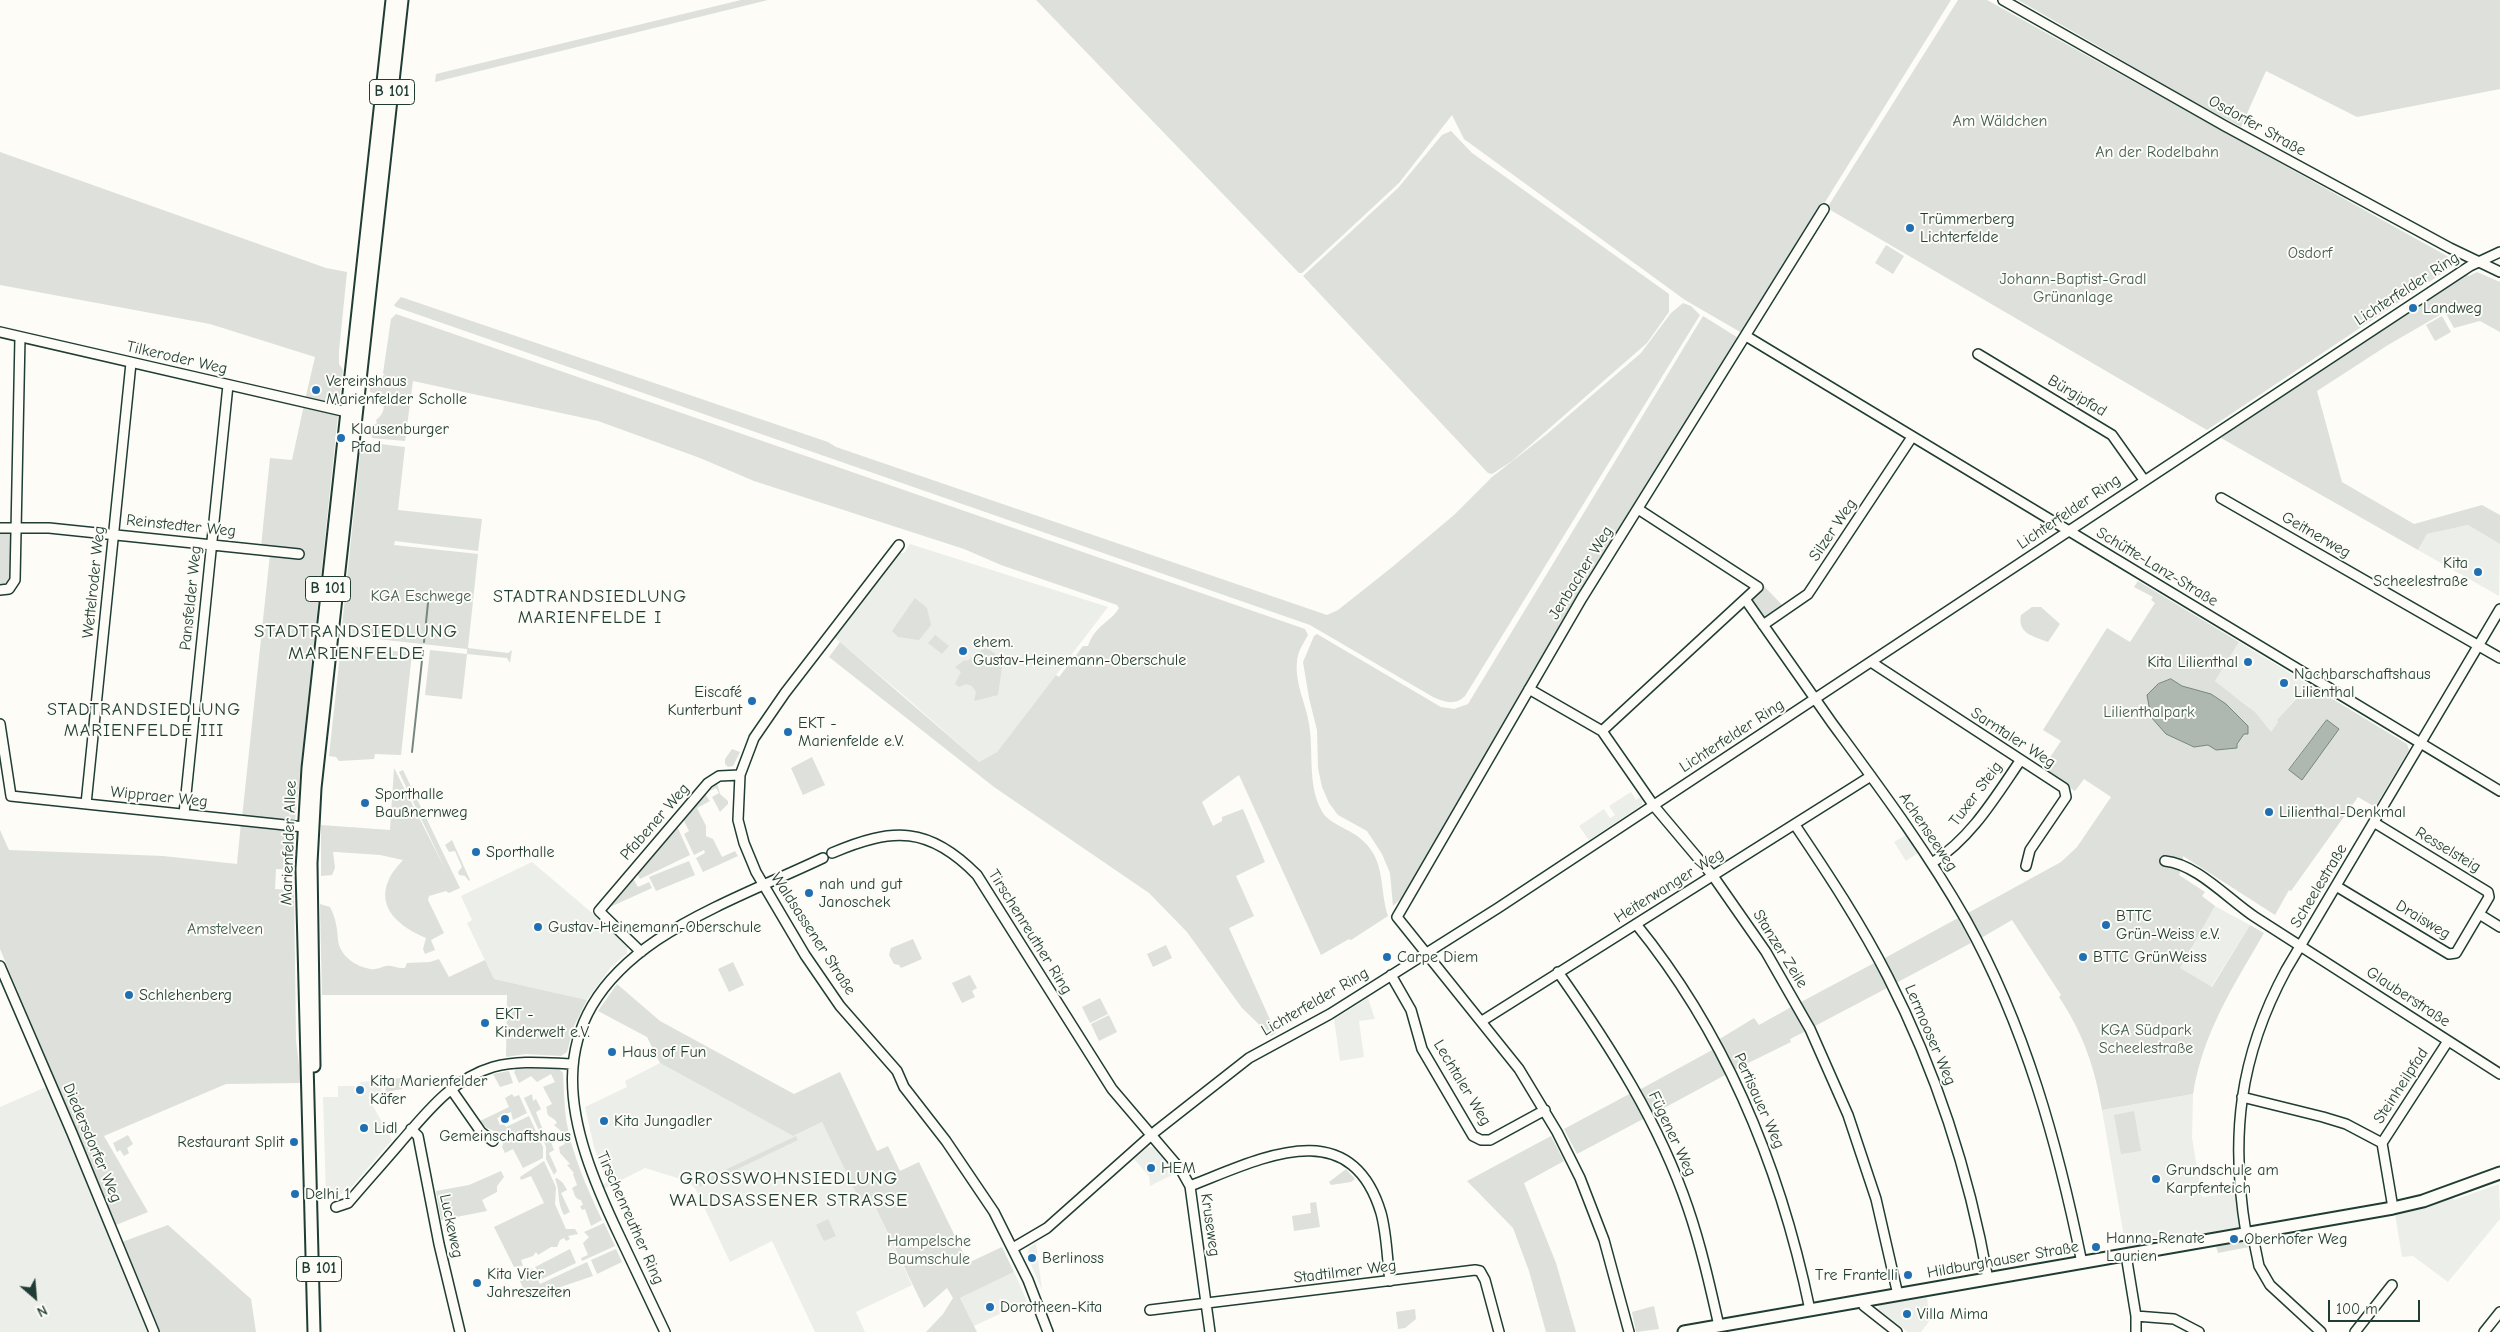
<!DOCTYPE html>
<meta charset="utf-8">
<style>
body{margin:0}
#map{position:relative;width:2500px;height:1332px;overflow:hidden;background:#fdfcf7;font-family:"Comic Neue",sans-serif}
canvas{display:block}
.north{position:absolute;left:10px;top:1272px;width:50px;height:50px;-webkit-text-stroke:4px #fdfcf7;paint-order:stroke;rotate:153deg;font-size:14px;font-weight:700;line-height:20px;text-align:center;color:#1f3d34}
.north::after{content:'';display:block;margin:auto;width:18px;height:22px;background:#1f3d34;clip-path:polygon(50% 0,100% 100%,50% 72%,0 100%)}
.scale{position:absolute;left:2328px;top:1300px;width:92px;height:22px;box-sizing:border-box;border:2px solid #1f3d34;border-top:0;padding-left:6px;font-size:15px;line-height:18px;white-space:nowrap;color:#1f3d34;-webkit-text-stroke:4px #fdfcf7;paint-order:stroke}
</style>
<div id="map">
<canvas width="2500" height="1332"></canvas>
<div class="north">N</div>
<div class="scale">100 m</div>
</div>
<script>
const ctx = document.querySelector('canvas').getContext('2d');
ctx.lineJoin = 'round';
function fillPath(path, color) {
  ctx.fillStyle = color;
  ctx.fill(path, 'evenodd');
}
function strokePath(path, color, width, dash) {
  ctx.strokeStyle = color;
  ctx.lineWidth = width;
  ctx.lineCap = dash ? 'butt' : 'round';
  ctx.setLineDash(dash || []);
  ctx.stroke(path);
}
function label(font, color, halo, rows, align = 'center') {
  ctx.font = font + ' "Comic Neue",sans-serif';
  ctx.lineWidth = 4;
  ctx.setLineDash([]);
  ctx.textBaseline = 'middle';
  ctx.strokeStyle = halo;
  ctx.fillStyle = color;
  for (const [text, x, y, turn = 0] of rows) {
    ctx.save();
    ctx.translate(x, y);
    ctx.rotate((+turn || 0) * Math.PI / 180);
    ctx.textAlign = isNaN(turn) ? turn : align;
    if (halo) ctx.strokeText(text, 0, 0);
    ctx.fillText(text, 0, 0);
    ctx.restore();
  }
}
fillPath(new Path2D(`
 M2468,525L2500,544L2499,596L2418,550L2427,534Z
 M910,544L1108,607L997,752L979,762L909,700L834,637L898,553H904Z
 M2239,642L2306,683L2296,698L2277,721L2278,722L2271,733L2248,706L2215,681Z
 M1631,792L1636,800L1642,796V805L1589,840L1579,826L1604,809L1610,818L1615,815L1609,806Z
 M1906,835L1918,853L1906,861L1894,842Z
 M532,862L591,912L627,947V953L611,967L587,1000L494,979L467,923L472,920L461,896Z
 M2215,906L2250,925L2211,987L2179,968Z
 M1368,998L1375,1019L1359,1021L1364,1057L1340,1061L1334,1019Z
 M660,1063L793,1136L822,1122L860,1200L870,1196L912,1285L856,1312L865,1332H815L772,1241L730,1262L695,1188L687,1181L645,1168L604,1189L603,1185L607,1182L594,1147L585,1107L627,1087L625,1081Z
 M374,1081H382V1094L368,1097L392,1140L348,1191L329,1199L326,1197L323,1097H338V1086H356L361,1082Z
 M46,1087L112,1245L149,1332H0V1107Z
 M2193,1094L2192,1138L2202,1197L2236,1193L2241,1227L2126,1248L2102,1110Z
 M1148,1147H1154L1176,1173L1150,1186L1149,1176L1134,1159Z
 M2499,1184L2500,1219L2448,1282L2413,1256L2402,1257L2395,1214L2453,1197L2454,1200Z
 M1039,1241L1036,1244L1042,1290L1027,1255L1029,1248Z
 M1014,1272L1027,1301L974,1326L960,1298Z
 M1927,1297L1930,1320L1921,1332H1908L1878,1309L1880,1305Z`), '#eceee9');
fillPath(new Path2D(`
 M741,0H768L435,82L436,74Z
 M1036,0H1951L1744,332L1742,333L1685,300L1464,139L1452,115L1399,183L1302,273H1299Z
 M1958,0H1987L2447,256L2450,260V268L2207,430L1827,208Z
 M2018,0H2500V89L2357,117L2266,71L2241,127C2165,87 2093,42 2018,0Z
 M1451,131L1472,153L1669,294V312L1647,343L1512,461L1492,474L1488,473L1303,276L1398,188L1442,135Z
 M0,152L326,268L347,272L339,351V364L343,370L339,403L335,402L334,405L305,400L315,357L210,324L0,285Z
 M1886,245L1904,256L1893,274L1875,263Z
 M2477,272L2500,282V332L2480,321L2454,328L2445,312L2388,345L2317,391L2342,482L2414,524L2482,505L2500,515V544L2468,525L2427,534L2418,550L2221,438L2255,412L2465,274L2469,276Z
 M401,297L828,442L836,447L1327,615L1338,610L1391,568L1454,515L1492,477L1547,434L1641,353L1671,313L1683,303L1691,306L1700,315L1465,696C1455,706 1444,702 1433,697L1310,625L396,307L394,305Z
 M396,314L1305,629L1308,635C1305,641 1300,648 1298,655C1292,681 1308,706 1310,731C1313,758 1308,788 1323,813C1333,828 1359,829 1373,853C1384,872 1381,895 1388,916L1351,940L1349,939L1321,955L1239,775L1202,802L1213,826L1222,821V817L1243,809L1265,862L1236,876L1254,916L1229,928L1276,1033L1271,1036L1242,1008L1187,932L1149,893L994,787L829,657L840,642L979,762L997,752L1056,675L1059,677L1083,646H1088C1095,625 1111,622 1119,608L1117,605L1001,565L964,549L754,481L700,458L598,421L413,381L405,441L372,438V436L364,434V430L377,423L376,420C389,411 385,395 370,392V385L382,382L383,375L385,376L383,373L391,319Z
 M1703,316L1740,339L1405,895L1393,906L1390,873L1382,854L1367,831L1338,815L1329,803L1322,787L1318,768L1317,730L1309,698L1303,662L1314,636L1317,634L1441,707L1454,709L1468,704Z
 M2442,316L2451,332L2435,341L2426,325Z
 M304,405L336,413L338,415L295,821L292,823L242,818L270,554L261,547L270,458L292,460Z
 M372,443L405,447L398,510L482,519L478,551L395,541L394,545L478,554L468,648L508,653L512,650L510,663L507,658L467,654L462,699L425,695L430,650L467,654V649L341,635L361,445Z
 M9,530L13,534L12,581L7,586L0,587V531Z
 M2138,581L2239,642L2215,681L2255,712L2271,732L2278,722L2277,720L2297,698L2306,683L2407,744L2409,750L2375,807L2358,797L2291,891L2289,890L2275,915L2183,856L2182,868L2179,875L2205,892L2202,896L2215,906L2180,968L2212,987L2250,925L2264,933C2233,987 2203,1032 2193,1094L2102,1110C2095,1068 2083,1033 2059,997L2061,995L2012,920L1981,938L1968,913L2061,862L2077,847L2111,797L2084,779L2075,791L2042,769L2061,741L2043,730L2107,628L2130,642L2155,603L2151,600L2153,597L2134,587Z
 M1764,586L1783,606L1764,619L1751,603V598Z
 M915,598L927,608L931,625L919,640L898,637L892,631Z
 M2032,607H2041L2060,624L2048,642C2034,636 2017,634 2021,615Z
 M935,635L949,646L942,654L928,643Z
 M341,645L412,653L401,755L375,754L374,759L339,761L336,757L329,756Z
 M986,647L1003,660L998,695L974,701L976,692L972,686L966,684L959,687L955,684L961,672L955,667L965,660L967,661Z
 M732,749L740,752L733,766L728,767L725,764V759Z
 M812,757L825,785L803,795L791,768Z
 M394,768L446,871L399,772L403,770L460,888L449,893L446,891L429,896L428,900L444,933L431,940L435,950L425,954L423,949L426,938C402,928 375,909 389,879C392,872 398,866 403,860L380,855L336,852H333L335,868L332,875L321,876V825L390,830Z
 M717,783L720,794L728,801V804L720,812L712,797L719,793L716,788L709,791Z
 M705,794L710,801L697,808L706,826V836L713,839L722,857L735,851L738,856L703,872L696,858L705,853L704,850L694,855L684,834L689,831L683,819Z
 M241,823L295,831L293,870L276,869L275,889L294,890L296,1040L301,1083L226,1084L104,1136L148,1212L116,1225L0,949V830L9,850L163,856L237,864Z
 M677,826L690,855L640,879L637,873Z
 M452,840L470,880L469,881L465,876L459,875L458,872L462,867L455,851L449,852L445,845Z
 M689,861L695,875L656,891L649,877Z
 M633,878L638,887L649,882L652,888L610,907V904Z
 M320,904L330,907C336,919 337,927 338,940C340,956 356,967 371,969C377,970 381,967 386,966C392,965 398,969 405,968L407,963L430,962L439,959L449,977L485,960L494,979L587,1000L574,1026L567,1052L561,1056L526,1054L506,1057L507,995H322Z
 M1958,918L1971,943L1896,983L1883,959Z
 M913,939L922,959L901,968L899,965L894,964L889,955L891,948Z
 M1166,945L1172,958L1153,967L1147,954Z
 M733,962L744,985L729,992L718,969Z
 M1876,962L1889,987L1813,1027L1801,1002Z
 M970,975L977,988L972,991L975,997L962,1003L952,983Z
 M617,984L660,1021L794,1094L840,1072L877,1151L888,1146L900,1171L919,1162L968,1263L1002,1247L1014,1272L960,1298L977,1332H926L943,1314L953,1298L947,1288L924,1308L870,1196L860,1201L822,1122L793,1136L660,1063L647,1037L598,1011Z
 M1100,998L1108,1014L1090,1023L1082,1007Z
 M1793,1006L1806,1031L1790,1039L1791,1042L1734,1070L1718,1040L1754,1018L1759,1025Z
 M1109,1015L1117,1032L1099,1041L1091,1024Z
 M1714,1049L1727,1074L1653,1114L1639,1090Z
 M534,1068L559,1069L563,1073C564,1088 564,1104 566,1119C572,1155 587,1188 602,1220L591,1226L585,1209L582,1210L580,1206L583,1205L581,1200C574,1199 575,1194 572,1188L577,1185L573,1174L574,1173L567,1165L570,1164L560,1153L559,1147L565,1144L560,1134L562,1132L554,1125L557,1123C555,1119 552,1118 549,1116C546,1113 548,1110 546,1107L552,1104L543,1087L555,1082L551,1074L537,1082L531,1076L519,1083L514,1072L516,1069Z
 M509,1071L513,1083L500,1087L493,1074Z
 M401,1078L402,1089L386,1092L385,1086L390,1079Z
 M1631,1093L1645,1118L1577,1154L1564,1129Z
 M512,1094L514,1097L519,1095L527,1113L513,1120L511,1112L497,1118L500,1125L504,1124L506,1127L529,1116L543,1147V1158L523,1168L513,1149L505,1153L502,1147L504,1141L501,1134L487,1128L480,1121L509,1107L505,1098Z
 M532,1094L533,1101L536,1099L541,1109L536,1112L544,1133L541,1135L524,1098Z
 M2134,1111L2141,1151L2121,1154L2114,1115Z
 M128,1135L133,1144L127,1148L129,1153L124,1156L120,1150L117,1152L113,1143Z
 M796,1136L798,1140L700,1187L698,1183Z
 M1551,1136L1564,1161L1524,1183L1556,1263L1576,1332H1546L1529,1271L1513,1228L1467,1181Z
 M545,1138L551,1142L554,1150L549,1153L557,1171L554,1175L546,1159V1147L543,1139Z
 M544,1161L556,1187L555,1204L566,1229H575L578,1234L568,1236L570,1239L566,1241L564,1238L560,1240L557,1247H551L538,1255L536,1252L533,1256L521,1260L523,1266L514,1267L494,1227L544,1203L531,1176L521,1180L520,1177Z
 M1346,1169L1355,1179L1351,1182L1331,1185L1329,1182Z
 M501,1171L504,1177L497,1186V1192L482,1200L487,1211L441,1220L436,1191L469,1185Z
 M557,1178L563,1183L567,1190L561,1193L570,1212L564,1215C556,1200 561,1193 555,1179Z
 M1316,1202L1320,1227L1294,1231L1292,1216L1311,1213L1310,1203Z
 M828,1219L836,1236L824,1241L816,1225Z
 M604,1223L615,1246L582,1261L581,1258L588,1255L583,1243L589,1237L584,1232Z
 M168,1225L251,1299L256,1332H160L122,1242Z
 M2246,1240L2249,1247L2218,1253L2216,1246Z
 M570,1249L576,1263L542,1279L535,1267Z
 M616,1249L622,1262L597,1274L591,1260Z
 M587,1262L593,1276L528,1298L519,1279L532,1268L540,1284Z
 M1654,1306L1659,1329L1636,1332L1632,1312Z
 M1415,1309L1416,1319L1405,1328L1398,1329L1396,1312Z`), '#dde0db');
const water = new Path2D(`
 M2171,679L2182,686L2211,694L2226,704L2248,726V734H2244L2237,744V748L2216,750L2208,745L2194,747L2166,734L2151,717L2147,695L2158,684Z
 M2327,720L2339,729L2302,780L2289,770Z`);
fillPath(water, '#aeb8b1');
strokePath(water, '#75877f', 1);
strokePath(new Path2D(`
 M424,642L429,593
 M412,752L423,651`), '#75877f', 2);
const minor = new Path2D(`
 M2003,0L2225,126L2450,248L2500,272
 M0,332L347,412
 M1746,336L2500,791
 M1978,354L2112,435L2144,480
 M2221,498L2500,658
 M0,528H49L299,554
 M899,545L785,693L754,738L740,775L738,820L744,843L756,872L805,955L840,1006L897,1071L904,1087L946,1141L994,1212L1028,1280L1048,1332
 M0,590L9,589L15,580L20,337
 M1745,599C1774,640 1803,682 1832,723C1879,787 1927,851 1966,920C2025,1026 2058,1145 2082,1263
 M1763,625L1808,594L1912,437
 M1871,662L2064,788L2066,797L2030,850L2026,866
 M1529,689L1602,731L1654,806L1713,876L1766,952L1810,1029L1848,1115L1876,1199L1898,1295
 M0,724L11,796L304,827
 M1602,731L1758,587L1638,509
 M86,804L131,363
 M184,814L228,385
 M1795,825C1828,874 1861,924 1888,977C1937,1073 1969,1173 1988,1279
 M832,853C893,827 929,826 977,875L1112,1089L1181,1170L1190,1186L1210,1332
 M2165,861C2197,864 2229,900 2255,917L2500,1074
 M1932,863C1971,838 1994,799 2020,761
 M2336,886L2449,954L2456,953L2489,897L2488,892L2375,823
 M2479,914L2500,927
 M1636,924C1727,1036 1781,1170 1810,1310
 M641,952L599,911L708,783L719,776L740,775
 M0,966L72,1133L154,1332
 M1558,972C1610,1046 1659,1122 1688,1208C1701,1246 1710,1286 1719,1326
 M1391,975L1411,1010L1422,1049L1473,1136L1481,1140H1490L1545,1110
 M1482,1021L1871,776
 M451,1089L481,1132L493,1141
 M2242,1097L2323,1117L2346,1124L2382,1143
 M411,1129L418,1136L439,1244L460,1332
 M1190,1186C1258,1160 1350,1110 1381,1213C1387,1235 1387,1259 1390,1281
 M336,1207L348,1203C365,1183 383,1163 400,1143C427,1112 452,1079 493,1067C520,1060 545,1063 572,1064
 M2393,1208L2382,1143L2448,1041
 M2252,1232L2259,1266L2270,1285L2321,1332
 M2246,1233C2230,1137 2239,1057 2286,970L2500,609
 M1013,1248L1047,1228L1156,1131L1249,1058L1330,1014L1498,908L2470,266L2500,252
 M2126,1255L2136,1316V1332
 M1863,1301L1864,1306L1897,1332
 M1150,1310L1475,1270L1480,1271L1485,1280L1499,1332
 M2136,1316L2174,1319L2199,1332
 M665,1332C650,1300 635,1268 620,1237C566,1124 535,1023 657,940C705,908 770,883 823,858
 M1629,1332L1604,1240L1580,1178L1557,1132L1519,1069L1397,917L1582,598L1824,209
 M2355,1332L2392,1285
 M2484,1332L2500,1312`);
const major = new Path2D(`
 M314,1066L311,863L315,788L402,0
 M314,1332L302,869L308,768L392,0
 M1684,1332L2393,1208L2423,1201L2500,1173`);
strokePath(minor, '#1f3d34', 12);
strokePath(major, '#1f3d34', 15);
strokePath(minor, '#fdfcf7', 9);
strokePath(major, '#fdfcf7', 11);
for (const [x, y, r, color] of [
 [1910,228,5,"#1f6fb2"],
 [2413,308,5,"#1f6fb2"],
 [316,390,5,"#1f6fb2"],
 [341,438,5,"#1f6fb2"],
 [2478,572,5,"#1f6fb2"],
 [963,651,5,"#1f6fb2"],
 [2248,662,5,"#1f6fb2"],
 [2284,683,5,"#1f6fb2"],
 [752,701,5,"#1f6fb2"],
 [788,732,5,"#1f6fb2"],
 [365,803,5,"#1f6fb2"],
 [2269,812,5,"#1f6fb2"],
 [476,852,5,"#1f6fb2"],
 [809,893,5,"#1f6fb2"],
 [2106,925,5,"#1f6fb2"],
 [538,927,5,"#1f6fb2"],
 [1387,957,5,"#1f6fb2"],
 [2083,957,5,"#1f6fb2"],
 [129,995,5,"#1f6fb2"],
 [485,1023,5,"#1f6fb2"],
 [612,1052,5,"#1f6fb2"],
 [360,1090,5,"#1f6fb2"],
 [505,1119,5,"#1f6fb2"],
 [604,1121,5,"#1f6fb2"],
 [364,1128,5,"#1f6fb2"],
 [294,1142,5,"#1f6fb2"],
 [1151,1168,5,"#1f6fb2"],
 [2156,1179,5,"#1f6fb2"],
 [295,1194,5,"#1f6fb2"],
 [2234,1239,5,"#1f6fb2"],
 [2096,1247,5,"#1f6fb2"],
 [1032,1258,5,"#1f6fb2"],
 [1908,1275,5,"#1f6fb2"],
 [477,1283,5,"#1f6fb2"],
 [990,1307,5,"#1f6fb2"],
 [1907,1314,5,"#1f6fb2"]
]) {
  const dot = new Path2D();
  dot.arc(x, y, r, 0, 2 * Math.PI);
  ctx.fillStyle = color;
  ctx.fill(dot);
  strokePath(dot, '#fdfcf7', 2);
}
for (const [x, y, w] of [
 [392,92,45],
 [328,589,45],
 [319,1269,45]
]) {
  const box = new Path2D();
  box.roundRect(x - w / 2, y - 12.5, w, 25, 4);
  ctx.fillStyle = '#fdfcf7';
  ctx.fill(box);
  strokePath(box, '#1f3d34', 1);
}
label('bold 15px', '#1f3d34', null, [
 ["B 101",392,92],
 ["B 101",328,589],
 ["B 101",319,1269]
]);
label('16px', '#455e55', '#fdfcf7', [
 ["Am Wäldchen",2000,121],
 ["An der Rodelbahn",2157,152],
 ["Osdorf",2310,253],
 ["Johann-Baptist-Gradl",2073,279],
 ["Grünanlage",2073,297],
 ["KGA Eschwege",421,596],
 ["Lilienthalpark",2149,712],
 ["Amstelveen",225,929],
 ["KGA Südpark",2146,1030],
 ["Scheelestraße",2146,1048],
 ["Hampelsche",929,1241],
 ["Baumschule",929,1259]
]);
label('16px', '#1f3d34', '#fdfcf7', [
 ["Osdorfer Straße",2257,126,29],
 ["Lichterfelder Ring",2407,289,-33],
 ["Tilkeroder Weg",177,358,13],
 ["Bürgipfad",2077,396,31],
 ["Lichterfelder Ring",2069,512,-34],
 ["Reinstedter Weg",181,526,6],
 ["Silzer Weg",1833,530,-56],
 ["Geitnerweg",2316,535,30],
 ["Schütte-Lanz-Straße",2157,567,31],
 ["Jenbacher Weg",1581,573,-58],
 ["Wettelroder Weg",94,582,-84],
 ["Pansfelder Weg",191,598,-84],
 ["Lichterfelder Ring",1732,736,-33],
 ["Sarntaler Weg",2013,738,33],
 ["Tuxer Steig",1976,794,-53],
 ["Wippraer Weg",159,797,6],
 ["Pfabener Weg",655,822,-49],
 ["Achenseeweg",1928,832,56],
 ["Marienfelder Allee",289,843,-88],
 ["Resselsteig",2448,850,31],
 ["Heiterwanger Weg",1669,886,-32],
 ["Scheelestraße",2319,886,-59],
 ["Draisweg",2423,920,31],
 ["Tirschenreuther Ring",1030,932,58],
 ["Waldsassener Straße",813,934,57],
 ["Stanzer Zeile",1780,949,58],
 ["Glauberstraße",2408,997,33],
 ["Lichterfelder Ring",1315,1002,-30],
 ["Lermooser Weg",1930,1035,67],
 ["Lechtaler Weg",1462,1083,59],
 ["Steinheilpfad",2401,1086,-57],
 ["Pertisauer Weg",1759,1101,66],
 ["Fügener Weg",1672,1134,65],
 ["Diedersdorfer Weg",92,1143,67],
 ["Tirschenreuther Ring",630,1218,66],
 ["Kruseweg",1210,1225,82],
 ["Luckeweg",451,1226,78],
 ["Hildburghauser Straße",2003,1260,-10],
 ["Stadtilmer Weg",1345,1272,-7]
]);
label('16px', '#1f3d34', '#fdfcf7', [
 ["Trümmerberg",1920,219],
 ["Lichterfelde",1920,237],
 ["Landweg",2423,308],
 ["Vereinshaus",326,381],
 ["Marienfelder Scholle",326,399],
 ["Klausenburger",351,429],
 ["Pfad",351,447],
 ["Kita",2468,563,"right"],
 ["Scheelestraße",2468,581,"right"],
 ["ehem.",973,642],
 ["Gustav-Heinemann-Oberschule",973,660],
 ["Kita Lilienthal",2238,662,"right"],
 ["Nachbarschaftshaus",2294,674],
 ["Lilienthal",2294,692],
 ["Eiscafé",742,692,"right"],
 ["Kunterbunt",742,710,"right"],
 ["EKT -",798,723],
 ["Marienfelde e.V.",798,741],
 ["Sporthalle",375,794],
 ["Baußnernweg",375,812],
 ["Lilienthal-Denkmal",2279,812],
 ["Sporthalle",486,852],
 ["nah und gut",819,884],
 ["Janoschek",819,902],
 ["BTTC",2116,916],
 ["Grün-Weiss e.V.",2116,934],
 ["Gustav-Heinemann-Oberschule",548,927],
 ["Carpe Diem",1397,957],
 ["BTTC GrünWeiss",2093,957],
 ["Schlehenberg",139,995],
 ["EKT -",495,1014],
 ["Kinderwelt e.V.",495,1032],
 ["Haus of Fun",622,1052],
 ["Kita Marienfelder",370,1081],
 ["Käfer",370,1099],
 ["Kita Jungadler",614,1121],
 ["Lidl",374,1128],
 ["Gemeinschaftshaus",505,1136,"center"],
 ["Restaurant Split",284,1142,"right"],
 ["HEM",1161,1168],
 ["Grundschule am",2166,1170],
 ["Karpfenteich",2166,1188],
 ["Delhi 1",305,1194],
 ["Hanna-Renate",2106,1238],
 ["Laurien",2106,1256],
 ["Oberhofer Weg",2244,1239],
 ["Berlinoss",1042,1258],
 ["Kita Vier",487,1274],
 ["Jahreszeiten",487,1292],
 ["Tre Frantelli",1898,1275,"right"],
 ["Dorotheen-Kita",1000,1307],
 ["Villa Mima",1917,1314]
], 'left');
ctx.letterSpacing = '1px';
label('18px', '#1f3d34', '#fdfcf7', [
 ["STADTRANDSIEDLUNG",590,597],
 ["MARIENFELDE I",590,618],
 ["STADTRANDSIEDLUNG",144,710],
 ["MARIENFELDE III",144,731]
]);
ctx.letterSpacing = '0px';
ctx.letterSpacing = '1px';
label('19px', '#1f3d34', '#fdfcf7', [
 ["STADTRANDSIEDLUNG",356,632],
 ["MARIENFELDE",356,654],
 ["GROSSWOHNSIEDLUNG",789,1179],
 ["WALDSASSENER STRASSE",789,1201]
]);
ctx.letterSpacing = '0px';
</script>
